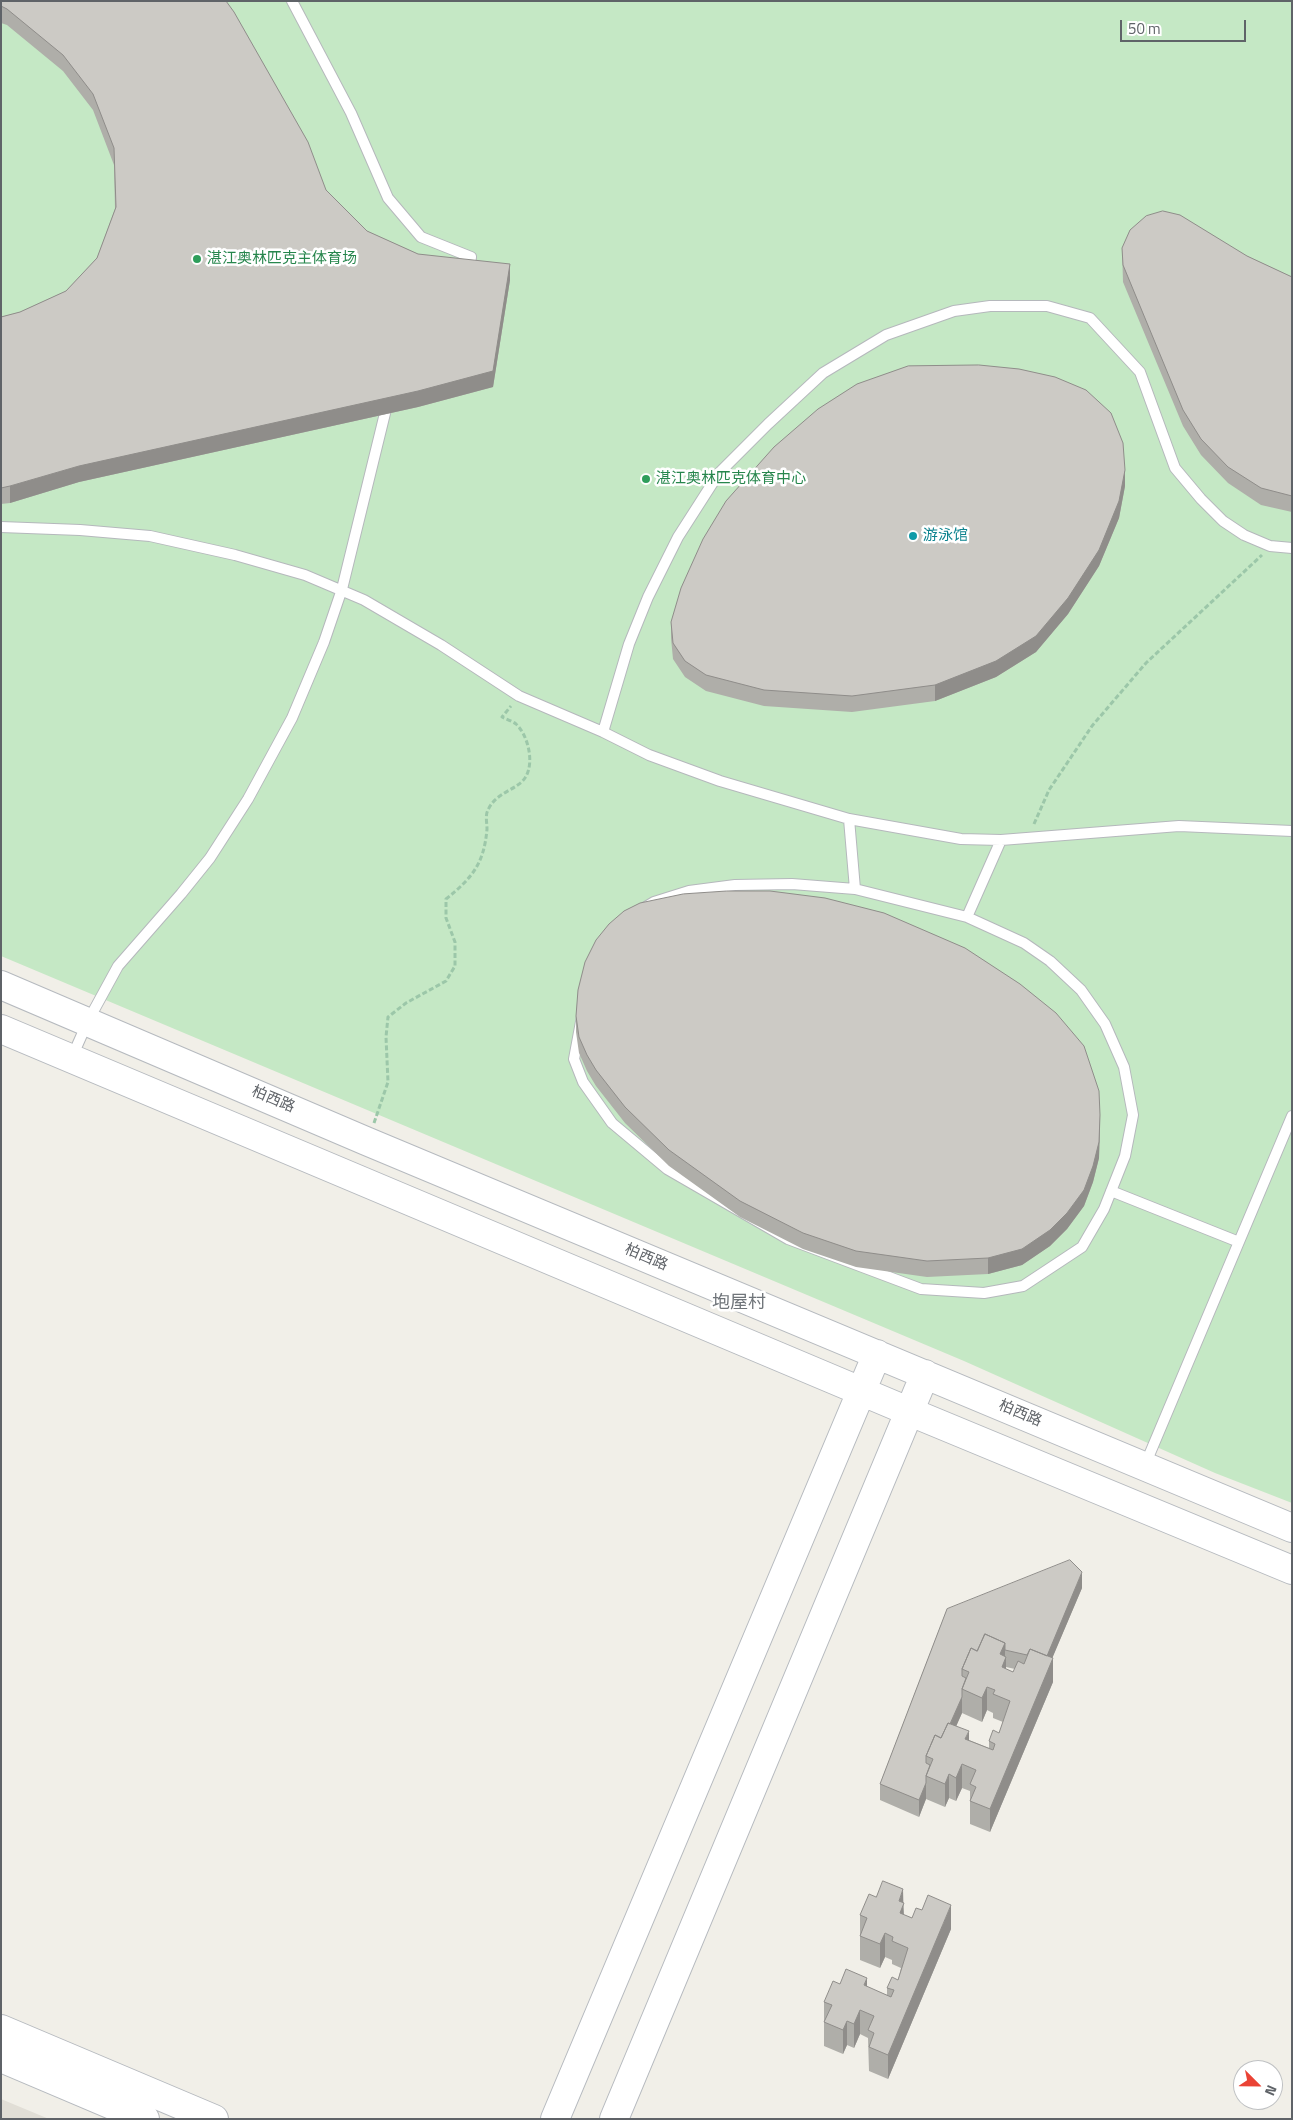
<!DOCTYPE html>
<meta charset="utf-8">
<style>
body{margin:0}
#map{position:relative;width:1293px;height:2120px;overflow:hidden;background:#f1efe8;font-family:"Titillium Web",sans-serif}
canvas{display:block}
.frame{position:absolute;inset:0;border:2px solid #5f6368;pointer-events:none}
.north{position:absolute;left:1233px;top:2060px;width:50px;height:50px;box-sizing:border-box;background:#fff;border:1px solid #bfc1c3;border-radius:50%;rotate:113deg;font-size:14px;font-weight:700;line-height:20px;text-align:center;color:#5f6368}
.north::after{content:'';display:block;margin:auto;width:18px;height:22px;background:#ea4335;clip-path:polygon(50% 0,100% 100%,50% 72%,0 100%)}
.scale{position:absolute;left:1120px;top:20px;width:126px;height:22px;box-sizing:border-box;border:2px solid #5f6368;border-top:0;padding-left:6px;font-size:15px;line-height:18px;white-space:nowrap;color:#5f6368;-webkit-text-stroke:4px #fff;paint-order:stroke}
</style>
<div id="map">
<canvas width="1293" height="2120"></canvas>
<div class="frame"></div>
<div class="north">N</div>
<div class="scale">50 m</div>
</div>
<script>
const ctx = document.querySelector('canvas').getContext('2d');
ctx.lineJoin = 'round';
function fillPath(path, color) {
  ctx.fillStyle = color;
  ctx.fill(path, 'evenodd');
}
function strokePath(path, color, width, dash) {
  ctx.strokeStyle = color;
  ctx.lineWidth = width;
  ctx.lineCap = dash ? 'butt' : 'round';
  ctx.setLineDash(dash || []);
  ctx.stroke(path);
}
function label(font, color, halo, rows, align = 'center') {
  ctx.font = font + ' "Titillium Web","Noto Sans SC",sans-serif';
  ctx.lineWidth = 5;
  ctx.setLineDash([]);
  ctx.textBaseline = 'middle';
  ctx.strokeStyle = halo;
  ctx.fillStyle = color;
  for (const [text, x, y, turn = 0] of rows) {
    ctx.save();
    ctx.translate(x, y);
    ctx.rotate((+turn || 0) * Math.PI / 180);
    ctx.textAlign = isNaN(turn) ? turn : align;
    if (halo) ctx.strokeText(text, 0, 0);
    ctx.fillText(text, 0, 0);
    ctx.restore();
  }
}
fillPath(new Path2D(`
 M1,2099L49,2119H1Z`), '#e1ded6');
fillPath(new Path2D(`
 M1,1H1292V1503L1215,1473L964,1361L1,956Z`), '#c5e8c5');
const lane = new Path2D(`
 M292,1L351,113L388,198L421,237L471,257L469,273
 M1,527L80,530L150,536L235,555L305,575L364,600L441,645L519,696L603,732L649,755L720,781L849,819L961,839L1001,840L1179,826L1292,831
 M603,732L629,644L648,597L678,537L719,473L768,424L823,373L886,335L954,311L990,306H1047L1090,318L1140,372L1175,468L1201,499L1223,521L1244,535L1270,546L1292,548
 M849,819L855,889
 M792,884L855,889L967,917L1024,943L1050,961L1081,990L1105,1024L1124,1067L1133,1115L1125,1156L1104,1209L1082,1247L1023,1286L984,1293L921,1289L788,1239L667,1169L612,1123L583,1082L574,1059L583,1011L597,962L624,920L654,902L689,891L735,885Z
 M967,917L1001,840
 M72,1057L88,1021L118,966L181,894L210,858L248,799L292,718L324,642L342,589L388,401
 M1111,1191L1239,1242
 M1145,1465L1292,1116`);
const secondary = new Path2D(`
 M1,985L366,1141L1292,1528
 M1,1029L908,1411L1292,1570
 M1,2029L214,2119
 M1,2058L145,2119
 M555,2119L877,1354
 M614,2119L925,1374`);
strokePath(lane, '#b5b8bc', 12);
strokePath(secondary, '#b6babf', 30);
strokePath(new Path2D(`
 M1034,824L1049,790L1092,726L1146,663L1262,555
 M374,1123L388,1082L386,1037L388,1017L406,1003L446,981L455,966V942L446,918V899C472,878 484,864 487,829C487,823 485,815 488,810C496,792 517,790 525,778C535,763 528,735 516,724C512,721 506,719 502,717L511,706`), '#9cc7a9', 3, [5, 2.5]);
strokePath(lane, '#fff', 10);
strokePath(secondary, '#fff', 28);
fillPath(new Path2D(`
 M1,1L326,190L367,231L418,254L510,280L493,387L418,407L79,482L10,503L1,504V317L20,312L66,291L97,258L115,209L114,165L93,110L63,71L7,25L1,23Z
 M1122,248L1247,256L1292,277V512L1261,505L1228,483L1201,455L1183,426L1123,282Z
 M1125,486L1119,518L1099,566L1068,614L1036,652L996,677L935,701L852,712L764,706L706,691L685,677L673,659L671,638V622Z
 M576,1016L1100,1131L1099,1158L1093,1182L1084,1206L1067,1229L1050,1246L1022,1265L988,1274L927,1277L856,1267L803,1249L740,1217L669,1166L625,1123L596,1086L587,1071L579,1053L576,1032Z
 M1082,1588L1052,1658L1053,1682L990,1832L970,1824V1791L962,1788L956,1801L949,1798L945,1807L926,1799L919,1817L880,1800V1784L947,1609ZM1006,1667L1015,1669L1013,1672L1006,1669ZM987,1710L993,1713V1718L1003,1722L999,1733L989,1741V1748L969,1740L956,1726L962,1713L982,1722Z
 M876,1897L903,1903L904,1915L912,1918L951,1929L888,2079L869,2071L868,2038L860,2034L854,2048L847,2045L843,2054L824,2046V2002L840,1984L867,1987L887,1995V1988L898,1980L901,1968L892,1964V1960L885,1957L880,1968L860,1960V1915Z`), '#afaea9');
fillPath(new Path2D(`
 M510,264V280L493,387L418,407L79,482L10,503V486L79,466Z
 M1125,470V486L1119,518L1099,566L1068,614L1036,652L996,677L935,701V685Z
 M1100,1115L1099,1158L1093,1182L1084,1206L1067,1229L1050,1246L1022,1265L988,1274V1258Z
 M1082,1572V1588L1046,1673V1657Z
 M1005,1643V1659L1006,1657V1680L1000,1678V1654Z
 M1053,1658V1682L990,1832V1809Z
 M987,1687V1710L982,1722V1698Z
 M962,1697V1713L941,1761V1745Z
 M969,1731V1755L965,1739Z
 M962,1764V1788L956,1801V1778Z
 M949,1774V1798L945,1807V1784Z
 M926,1783V1799L919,1817V1800Z
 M903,1889L904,1927L900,1937L899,1901Z
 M951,1905V1929L888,2079V2055Z
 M885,1933V1957L880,1968V1944Z
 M867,1978V2002L864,1985Z
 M860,2010V2034L854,2048V2024Z
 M847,2021V2045L843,2054V2030Z`), '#8f8d8a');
const building = new Path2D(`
 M1,1H226L234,12L308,142L326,190L367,231L418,254L510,264L493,371L418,391L79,466L10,486L1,488V317L20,312L66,291L97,258L116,207L114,148L93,94L63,55L7,9L1,6Z
 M1163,211L1180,215L1247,256L1292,277V496L1261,488L1228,467L1201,439L1183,410L1123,265L1122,248L1130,230L1146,216Z
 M979,365L1019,369L1055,377L1086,390L1111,413L1123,443L1125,470L1119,501L1099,550L1068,598L1036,636L996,661L935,685L852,696L764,690L706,675L685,661L673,643L671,622L681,588L703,539L726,501L774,447L818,409L857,384L908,366Z
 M727,891H770L825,898L884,913L965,948L1020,984L1056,1013L1084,1046L1099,1091L1100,1115L1099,1142L1093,1166L1084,1190L1067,1213L1050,1230L1022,1249L988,1258L927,1261L856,1251L803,1233L740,1201L669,1150L625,1107L596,1070L587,1055L579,1037L576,1016L578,990L585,962L596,940L609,924L624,911L640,903L683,894Z
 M1070,1560L1082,1572L1047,1656L1030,1649L1027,1655L1005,1650V1643L985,1634L977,1651L971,1648L962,1669V1676L966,1678L962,1689V1697L950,1724L948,1723L941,1738L935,1735L926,1756V1763L930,1765L926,1776V1783L919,1800L880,1784L947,1609Z
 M985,1634L1005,1643L1000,1654L1006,1657L1002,1667L1013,1672L1018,1661L1024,1664L1030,1649L1053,1658L990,1809L970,1801L976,1787L970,1784L976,1770L962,1764L956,1778L949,1774L945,1784L926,1776L933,1759L926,1756L935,1735L941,1738L948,1723L969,1731L965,1739L993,1750L995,1744L989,1741L993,1730L999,1733L1010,1701L993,1694L995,1690L987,1687L982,1698L962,1689L969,1672L962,1669L971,1648L977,1651Z
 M883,1881L903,1889L899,1901L904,1903L900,1913L912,1918L916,1908L922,1910L928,1895L951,1905L888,2055L869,2047L874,2033L868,2030L874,2016L860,2010L854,2024L847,2021L843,2030L824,2022L832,2005L824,2002L833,1981L840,1984L846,1969L867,1978L864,1985L891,1997L894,1990L887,1988L892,1977L898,1980L908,1948L892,1941L893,1937L885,1933L880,1944L860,1936L867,1918L860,1915L869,1894L876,1897Z`);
fillPath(building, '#cccac5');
strokePath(building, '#8f8d8a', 1);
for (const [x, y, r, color] of [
 [197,259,5,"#2e9e5b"],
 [646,479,5,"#2e9e5b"],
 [913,536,5,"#0f9aa8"]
]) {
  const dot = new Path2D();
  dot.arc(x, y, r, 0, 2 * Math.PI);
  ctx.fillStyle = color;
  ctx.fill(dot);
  strokePath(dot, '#fff', 2);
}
label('15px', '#27864d', '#fff', [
 ["湛江奥林匹克主体育场",207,259],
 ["湛江奥林匹克体育中心",656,479]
], 'left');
label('15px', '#0d838f', '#fff', [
 ["游泳馆",923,536]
], 'left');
label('15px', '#5f6368', '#fff', [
 ["柏西路",273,1100,23],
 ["柏西路",646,1258,23],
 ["柏西路",1020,1414,23]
]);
label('18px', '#70757a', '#fff', [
 ["垉屋村",739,1304]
]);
</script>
